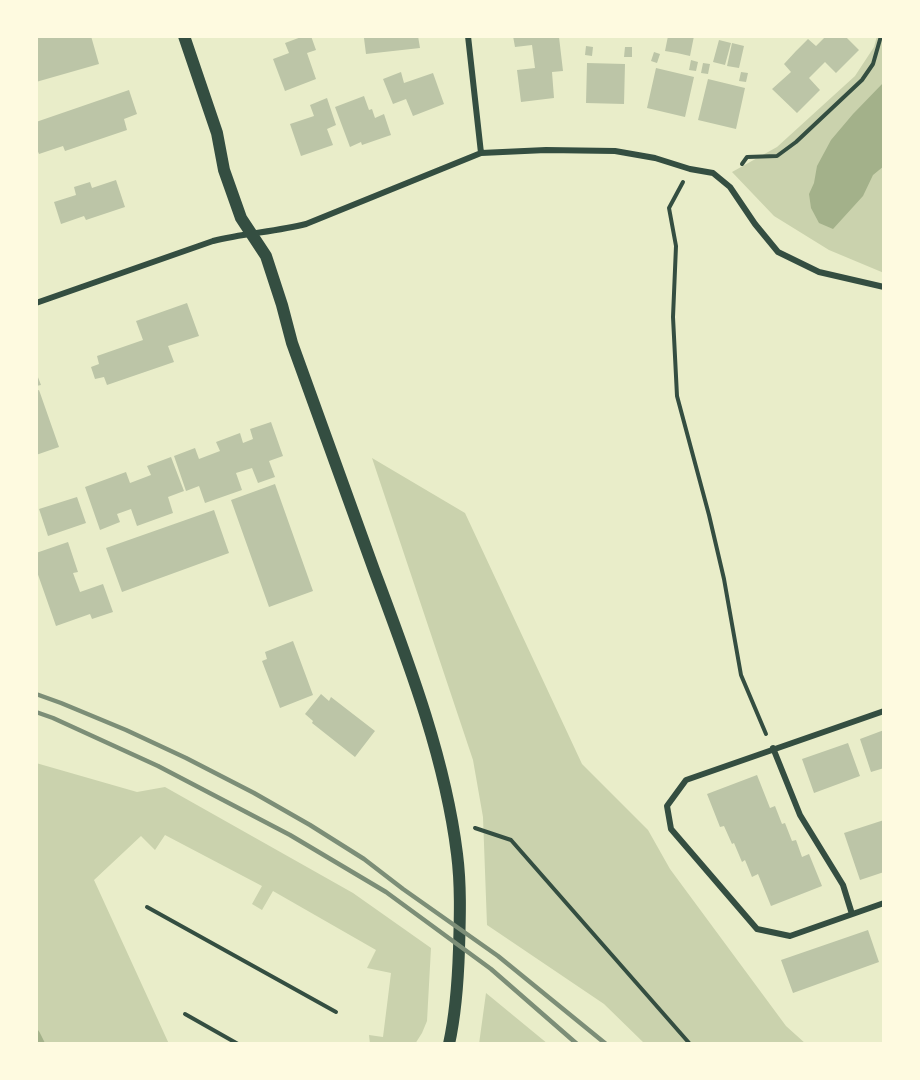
<!DOCTYPE html>
<style>
body{margin:0}
#map{position:relative;width:920px;height:1080px;overflow:hidden;background:#e9edc9;font-family:"PT Sans",sans-serif}
canvas{display:block}
.frame{position:absolute;inset:0;border:38px solid #fefae0;pointer-events:none}
</style>
<div id="map">
<canvas width="920" height="1080"></canvas>
<div class="frame"></div>
</div>
<script>
const ctx = document.querySelector('canvas').getContext('2d');
ctx.lineJoin = 'round';
function fillPath(path, color) {
  ctx.fillStyle = color;
  ctx.fill(path, 'evenodd');
}
function strokePath(path, color, width, dash) {
  ctx.strokeStyle = color;
  ctx.lineWidth = width;
  ctx.lineCap = dash ? 'butt' : 'round';
  ctx.setLineDash(dash || []);
  ctx.stroke(path);
}
fillPath(new Path2D(`
 M877,36H884V273L829,250L774,216L732,172L777,147L855,76L874,47Z
 M372,458L465,513L582,764L648,830L670,869L786,1026L806,1044H645L604,1004L487,925L483,817L473,760Z
 M36,763L137,792L165,787L353,893L431,948L427,1021L422,1033L415,1044H370L369,1035L383,1037L391,973L367,968L376,950L273,891L262,910L252,904L262,886L165,835L155,850L141,836L94,880L169,1044H36Z
 M486,993L548,1044H479Z`), '#cad2ad');
fillPath(new Path2D(`
 M884,82V166L873,175L863,196L833,229L819,223L811,208L809,194L814,183L817,166L831,140L853,114Z`), '#a3b18a');
strokePath(new Path2D(`
 M36,1034L41,1044`), '#a3b18a', 8);
fillPath(new Path2D(`
 M43,36H91L99,64L36,82V38Z
 M304,36H311L316,50L307,53L316,79L285,91L273,59L289,53L285,43Z
 M378,36H418L420,48L366,54L364,38Z
 M513,36H547V38L559,37L563,71L552,72L554,98L521,102L517,70L535,68L532,45L515,47Z
 M668,36H694L690,56L677,53L680,42L677,53L665,51Z
 M826,36H845L859,50L836,73L825,62L809,78L820,90L797,113L772,89L791,72L784,64L796,51L808,39L816,46Z
 M719,40L731,43L725,65L713,62Z
 M732,43L744,46L739,68L727,66Z
 M586,46L593,47L592,56L585,55Z
 M625,47H632V57H624Z
 M654,52L660,54L657,63L651,61Z
 M691,60L698,62L696,71L689,70Z
 M587,63L625,64L624,104L586,103Z
 M703,63L710,64L708,74L701,73Z
 M656,68L694,77L685,117L647,108Z
 M401,72L404,83L433,73L444,104L413,116L406,99L393,104L383,79Z
 M741,72L748,73L746,82L739,81Z
 M708,79L745,88L736,129L698,120Z
 M129,90L137,114L124,119L127,130L65,151L63,146L39,154L36,147V122Z
 M364,96L369,110L372,109L375,118L384,114L391,135L362,145L361,142L350,147L335,107Z
 M327,98L336,125L327,129L333,145L301,156L290,124L314,116L310,105Z
 M116,180L125,207L86,220L84,216L61,224L54,202L76,195L74,187L90,182L92,188Z
 M187,303L199,336L168,346L174,362L107,385L104,377L95,379L91,367L99,364L97,356L143,340L136,321Z
 M36,372L41,385L36,386Z
 M39,390L59,447L36,455V391Z
 M271,422L283,456L269,461L275,477L258,483L252,468L236,473L242,490L205,503L199,486L186,491L174,456L195,448L199,459L220,451L216,442L240,433L243,443L253,439L250,429Z
 M171,457L184,491L168,497L173,513L137,526L131,509L117,514L120,522L100,530L85,487L126,472L130,483L151,475L147,466Z
 M275,484L313,591L269,607L231,500Z
 M77,497L86,523L48,536L39,509Z
 M214,510L229,553L122,592L106,548Z
 M68,542L78,572L73,573L80,592L103,584L113,612L92,619L90,614L56,626L36,569V553Z
 M293,641L313,695L280,708L262,661L267,659L265,652Z
 M321,694L329,701L331,697L375,731L355,757L312,723L313,721L305,714Z
 M884,730V768L871,772L860,739Z
 M848,743L860,776L814,793L802,759Z
 M757,775L770,808L775,806L782,824L785,823L792,841L796,840L802,857L809,854L822,886L771,906L758,874L752,877L745,860L742,862L734,843L732,844L724,826L720,827L707,794Z
 M884,820V872L860,880L844,833Z
 M868,930L879,962L793,993L781,960Z`), '#bcc5a7');
strokePath(new Path2D(`
 M742,164L747,157L777,156L796,142L862,80L873,64L881,36
 M683,182L669,208L676,246L673,317L677,396L709,515L724,579L741,675L766,734
 M475,828L511,840L690,1044
 M147,907L336,1012
 M185,1014L238,1044`), '#344e41', 4);
strokePath(new Path2D(`
 M468,36L481,153
 M36,303L213,241C243,233 275,232 306,224L481,153L546,150L615,151L655,158L690,169L713,173L730,187L755,224L778,252L819,272L884,287
 M884,711L686,780L667,806L671,829L757,929L790,936L884,903
 M773,748L800,815L843,885L852,914`), '#344e41', 6);
strokePath(new Path2D(`
 M184,36L217,133L224,170L241,218L266,256L282,305L292,343C319,419 347,494 374,570C408,661 445,757 457,854C461,885 460,917 459,949C458,981 456,1012 449,1044`), '#344e41', 12);
strokePath(new Path2D(`
 M36,694L61,703L126,730L186,758L254,793L310,825L364,859L403,889L498,956L606,1044
 M36,712L53,718L158,766L290,835L386,892L491,969L577,1044`), '#7c8e77', 4.5);
</script>
